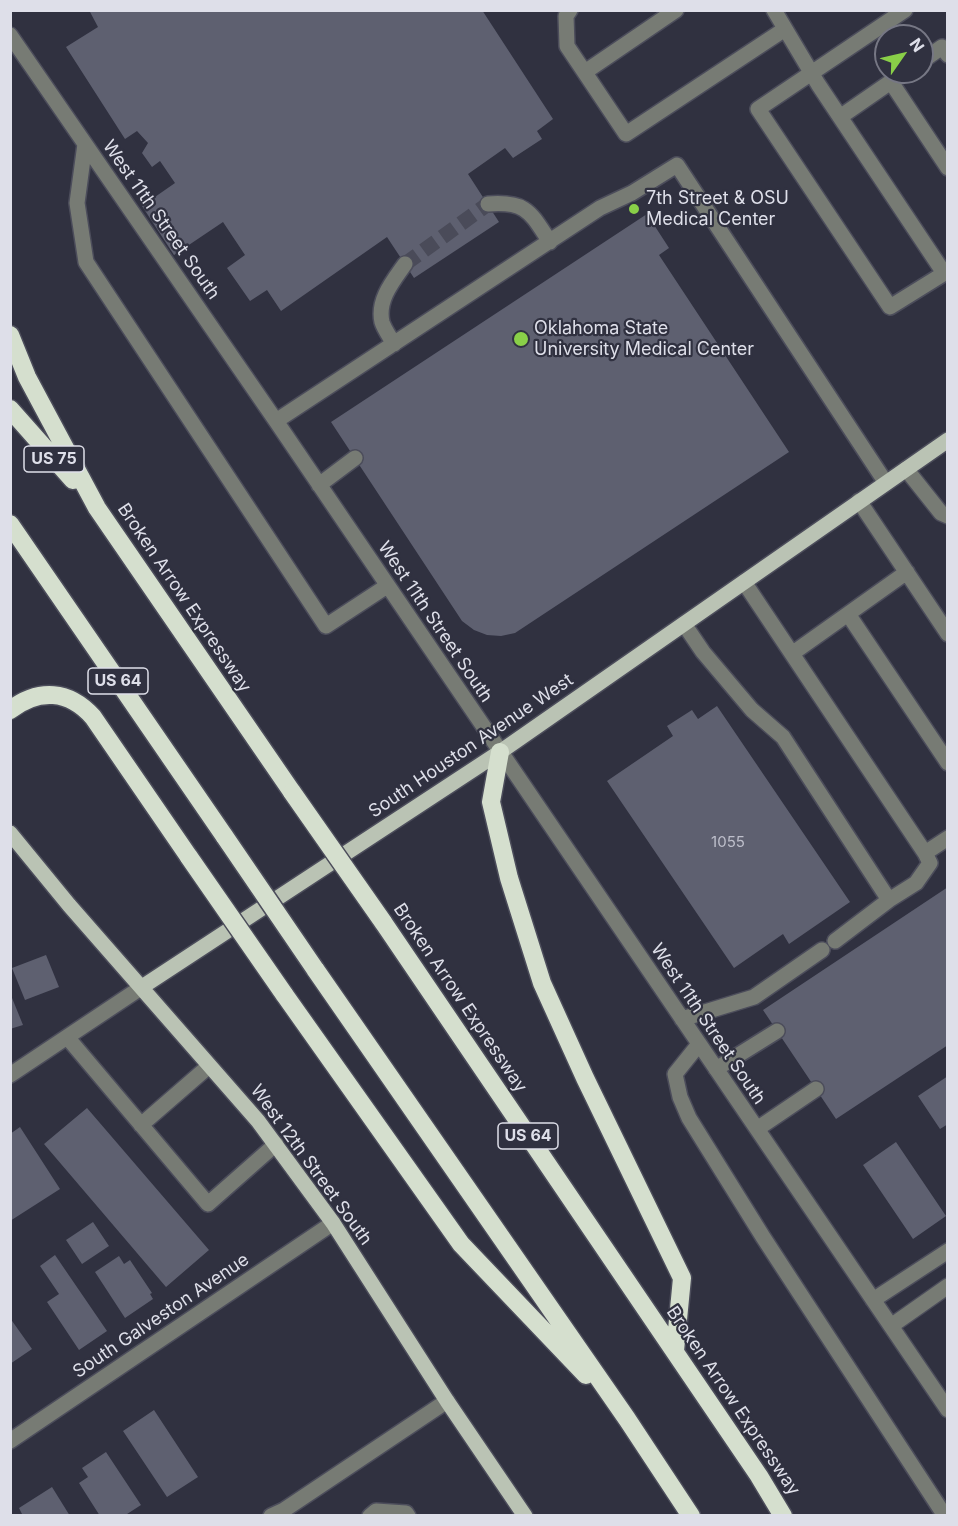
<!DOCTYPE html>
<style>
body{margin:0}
#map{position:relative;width:958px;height:1526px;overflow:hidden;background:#303140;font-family:Inter,sans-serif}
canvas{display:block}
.frame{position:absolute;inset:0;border:12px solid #dedfe9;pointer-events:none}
.north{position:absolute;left:874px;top:24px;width:60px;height:60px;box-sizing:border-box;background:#303140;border:2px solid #767784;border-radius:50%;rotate:56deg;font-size:16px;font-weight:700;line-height:24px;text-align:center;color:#dedfe9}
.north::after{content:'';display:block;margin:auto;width:21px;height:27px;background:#89cf48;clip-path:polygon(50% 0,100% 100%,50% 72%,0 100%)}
</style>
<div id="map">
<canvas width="958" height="1526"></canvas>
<div class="frame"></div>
<div class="north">N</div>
</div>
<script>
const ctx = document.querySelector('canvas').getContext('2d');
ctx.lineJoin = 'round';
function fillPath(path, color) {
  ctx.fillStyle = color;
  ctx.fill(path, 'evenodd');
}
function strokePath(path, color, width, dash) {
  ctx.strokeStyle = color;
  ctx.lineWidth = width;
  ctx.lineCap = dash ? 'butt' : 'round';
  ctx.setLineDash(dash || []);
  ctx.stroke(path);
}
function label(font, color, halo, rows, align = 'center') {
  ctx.font = font + ' Inter,sans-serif';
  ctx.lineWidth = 4.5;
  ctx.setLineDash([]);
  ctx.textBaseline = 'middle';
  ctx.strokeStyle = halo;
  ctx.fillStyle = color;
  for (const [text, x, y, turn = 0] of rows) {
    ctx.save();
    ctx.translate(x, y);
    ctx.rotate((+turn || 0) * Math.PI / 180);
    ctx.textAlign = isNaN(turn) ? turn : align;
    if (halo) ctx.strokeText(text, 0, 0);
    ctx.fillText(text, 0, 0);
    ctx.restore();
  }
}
fillPath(new Path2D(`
 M89,10H482L553,119L537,131L542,139L513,158L505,148L468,174L499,222L414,278L387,237L281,311L267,290L250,301L227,268L245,255L223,222L174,255L142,206L175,183L160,161L152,167L142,153L148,143L137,131L125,139L66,47L98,27Z
 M647,214L669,248L659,255L789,452L515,633L501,636L487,635L474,630L462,621L331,422Z
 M717,706L850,902L789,944L783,934L734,968L607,781L673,736L667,726L692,710L698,719Z
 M948,887V1045L836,1119L763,1010Z
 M46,955L59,987L25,1000L12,968Z
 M10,993L23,1025L10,1029Z
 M948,1076V1124L940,1129L918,1096Z
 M87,1108L209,1250L166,1287L44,1144Z
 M20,1127L60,1189L10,1221V1134Z
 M896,1142L946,1216L913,1239L863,1165Z
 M93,1222L109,1246L82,1264L66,1240Z
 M55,1255L107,1331L79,1350L47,1302L59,1294L40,1266Z
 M119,1256L124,1264L130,1260L152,1293L150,1294L153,1299L125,1318L95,1272Z
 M10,1318L32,1349L10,1364Z
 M154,1410L198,1477L167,1497L123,1431Z
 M106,1452L141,1505L124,1516H100L79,1483L88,1477L82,1468Z
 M52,1487L70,1516H23L19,1508Z`), '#5e6070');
strokePath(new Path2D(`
 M405,264L488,204`), '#4a4b59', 15, [15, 8]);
const minor = new Path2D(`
 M570,10L566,16L567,46L626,134L785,29
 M774,10L818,84L944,273
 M905,10L758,109L890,307L948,271
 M10,35L276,421L948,1410
 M922,61L942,47L948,55
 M585,72L676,10
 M891,82L948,168
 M840,117L905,72
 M85,144L77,203L86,262L326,626L387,586
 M488,204C527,201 530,212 550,242
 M394,344C390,337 384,329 382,322C377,300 393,281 405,264
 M276,421L600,208L632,193L677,165L886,483
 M906,469L941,513L948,516
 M319,485L355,458
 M859,501L948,634
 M744,582L925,853L948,838
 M848,614L948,763
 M684,624L703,652L752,710L783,737L889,900L835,941
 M793,653L907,572
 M889,900L916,883L930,863L925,853
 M682,1019L754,997L822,950
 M67,1037L208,1204L276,1144
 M699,1044L675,1074L680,1097L689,1118L763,1237L945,1516
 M716,1069L777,1031
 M10,1075L142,987
 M141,1125L209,1066
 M757,1129L816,1089
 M873,1300L948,1251
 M891,1326L948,1286
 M10,1441L333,1223
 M271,1516L284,1510L447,1401
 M370,1516L376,1511L406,1513L408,1516`);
const major = new Path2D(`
 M10,833L69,905L258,1121L333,1223L447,1401L525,1516
 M142,987L500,752L948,440`);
const highway = new Path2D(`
 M10,335L27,377L97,508L292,792
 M10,409L73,480
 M10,524L225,837
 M10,710C39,688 69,690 93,717L189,857
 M500,752L491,802L509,878L542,983L585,1078L682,1278L675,1351
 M383,922L759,1476L783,1516
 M315,969L627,1419L691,1516
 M284,994L461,1244L586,1375`);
strokePath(minor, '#4c4d5b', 18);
strokePath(major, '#4c4d5b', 18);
strokePath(highway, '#4c4d5b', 21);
strokePath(minor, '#777b74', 15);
strokePath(major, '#bac3b4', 15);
strokePath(highway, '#d5dfce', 18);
const highwayBridge = new Path2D(`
 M292,792L383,922
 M225,837L315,969
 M189,857L284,994`);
strokePath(highwayBridge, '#4c4d5b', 21, []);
strokePath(highwayBridge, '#d5dfce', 18);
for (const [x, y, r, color] of [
 [634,209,6,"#89cf48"],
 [521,339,8,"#89cf48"]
]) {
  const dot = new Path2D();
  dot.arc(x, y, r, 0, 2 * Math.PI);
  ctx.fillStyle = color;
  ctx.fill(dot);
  strokePath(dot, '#303140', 2);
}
label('15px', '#bebfcb', null, [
 ["1055",728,842]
]);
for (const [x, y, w] of [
 [54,459,60],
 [118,681,60],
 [528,1136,60]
]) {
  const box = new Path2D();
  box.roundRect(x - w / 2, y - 13, w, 26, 4.5);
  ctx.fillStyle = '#303140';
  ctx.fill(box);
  strokePath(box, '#dedfe9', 1.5);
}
label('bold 16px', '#dedfe9', null, [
 ["US 75",54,459],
 ["US 64",118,681],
 ["US 64",528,1136]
]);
label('18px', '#dedfe9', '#303140', [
 ["7th Street & OSU",646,199],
 ["Medical Center",646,220],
 ["Oklahoma State",534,329],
 ["University Medical Center",534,350]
], 'left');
label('18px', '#dedfe9', '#303140', [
 ["West 11th Street South",161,220,55],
 ["Broken Arrow Expressway",184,598,56],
 ["West 11th Street South",435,622,56],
 ["South Houston Avenue West",471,746,-34],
 ["Broken Arrow Expressway",460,998,56],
 ["West 11th Street South",708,1024,56],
 ["West 12th Street South",311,1165,54],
 ["South Galveston Avenue",161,1316,-34],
 ["Broken Arrow Expressway",733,1401,56]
]);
</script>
